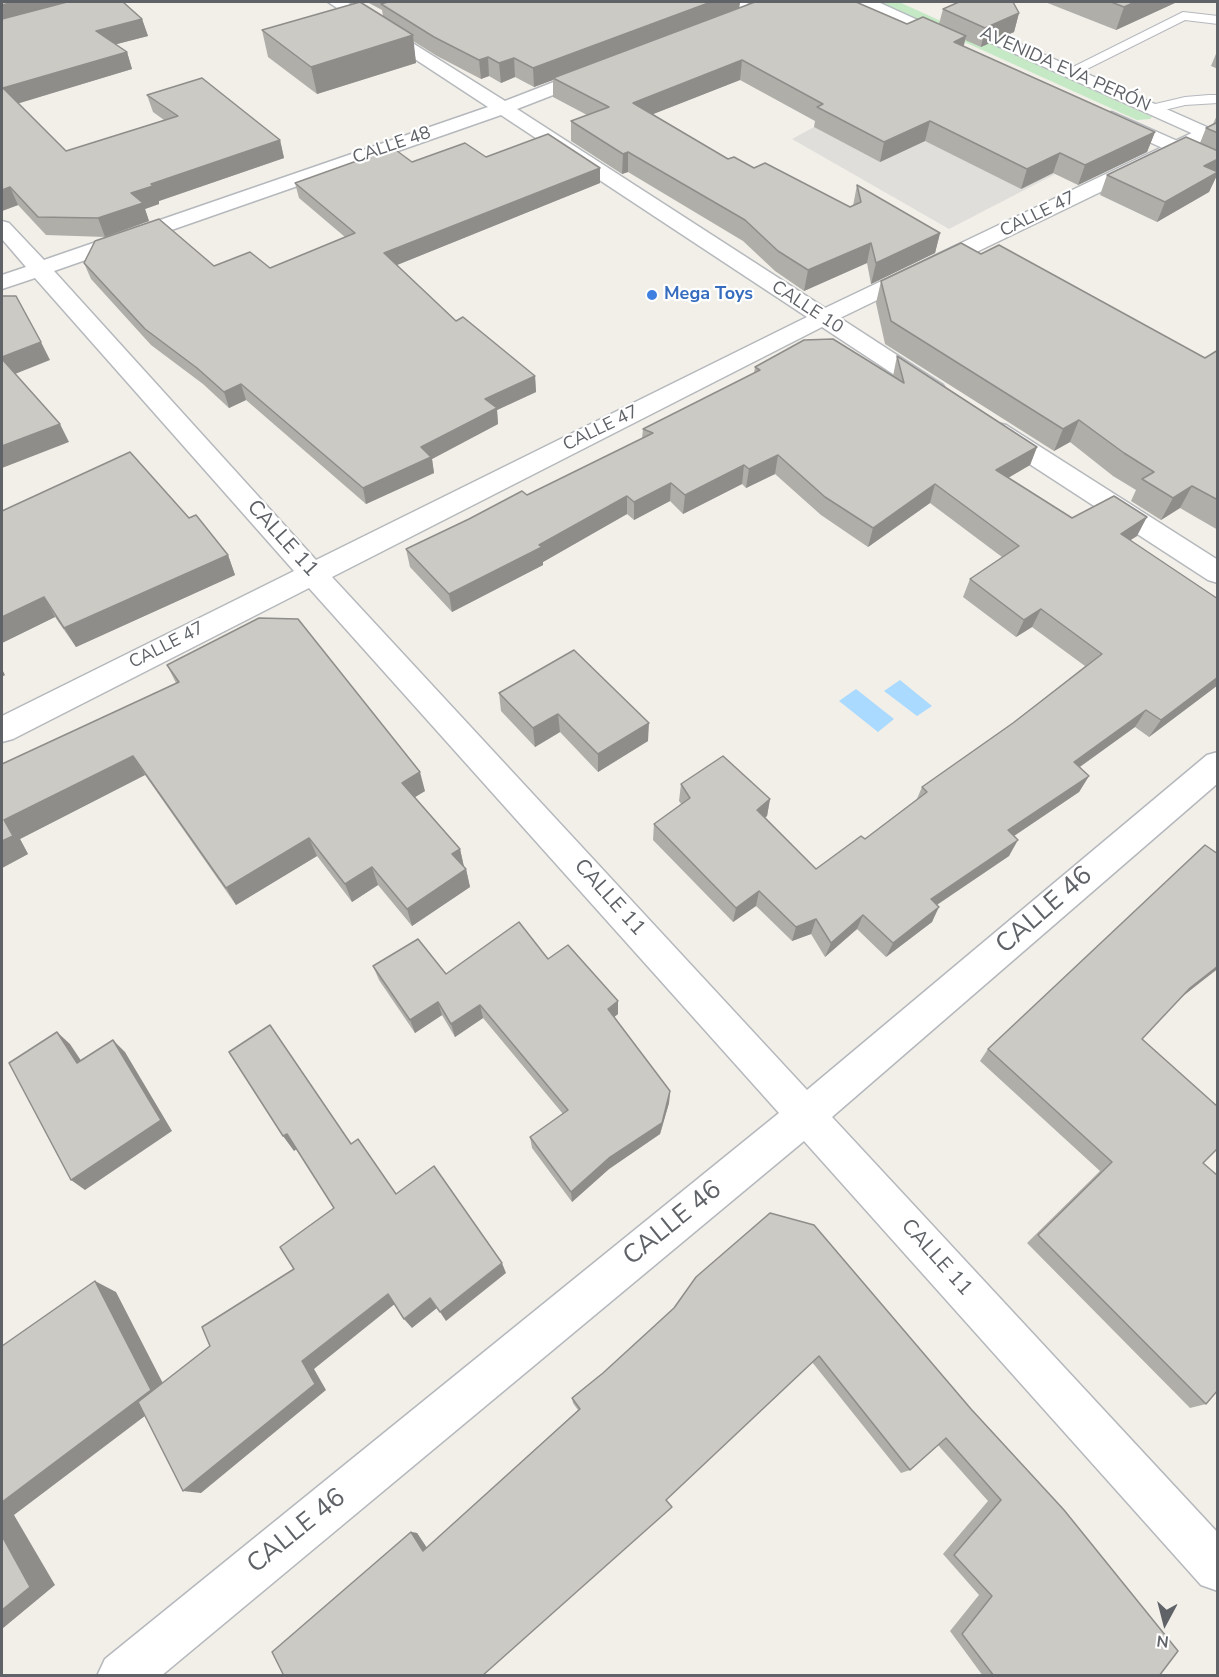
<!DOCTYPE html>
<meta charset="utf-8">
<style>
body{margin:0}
#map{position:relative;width:1219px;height:1677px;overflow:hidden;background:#f1efe8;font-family:"Nunito Sans",sans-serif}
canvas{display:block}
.frame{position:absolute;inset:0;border:3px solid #5f6368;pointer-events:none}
.north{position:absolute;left:1135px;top:1593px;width:60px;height:60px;-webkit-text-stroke:4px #fff;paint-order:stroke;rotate:187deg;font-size:16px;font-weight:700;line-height:24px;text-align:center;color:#5f6368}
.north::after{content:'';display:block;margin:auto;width:21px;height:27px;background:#5f6368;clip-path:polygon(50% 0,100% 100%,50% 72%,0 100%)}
</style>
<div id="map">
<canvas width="1219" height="1677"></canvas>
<div class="frame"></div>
<div class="north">N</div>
</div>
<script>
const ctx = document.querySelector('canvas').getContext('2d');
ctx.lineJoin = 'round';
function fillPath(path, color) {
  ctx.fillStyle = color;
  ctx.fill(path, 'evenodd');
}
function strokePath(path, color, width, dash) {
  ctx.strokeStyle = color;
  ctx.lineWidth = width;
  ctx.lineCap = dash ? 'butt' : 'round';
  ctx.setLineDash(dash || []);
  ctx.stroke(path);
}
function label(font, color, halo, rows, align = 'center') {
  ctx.font = font + ' "Nunito Sans",sans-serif';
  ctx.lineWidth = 4.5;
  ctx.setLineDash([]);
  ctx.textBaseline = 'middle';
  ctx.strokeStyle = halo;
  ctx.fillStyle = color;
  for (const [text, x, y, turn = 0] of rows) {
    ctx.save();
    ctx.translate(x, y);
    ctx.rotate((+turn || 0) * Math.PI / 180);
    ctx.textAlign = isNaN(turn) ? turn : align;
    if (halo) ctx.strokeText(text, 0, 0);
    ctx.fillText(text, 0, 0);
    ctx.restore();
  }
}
fillPath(new Path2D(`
 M814,127L1121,140L949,229L792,139Z`), '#e0deda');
fillPath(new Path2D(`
 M876,2H899L1152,117L1150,119L1137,120Z`), '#c5e8c5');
fillPath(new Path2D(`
 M900,680L932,706L917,716L884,691Z
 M856,689L894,719L878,732L839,701Z`), '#aadaff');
const service = new Path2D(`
 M730,2H745L761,11L755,15Z
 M1183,12L1218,16V24L1185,20L1075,75H1065L1063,72Z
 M1209,95H1218V103L1185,105L1152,113L1145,109L1147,106L1185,97Z`);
const minor = new Path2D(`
 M328,2H347L505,101L590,68H602L605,72L602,76L517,109L825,308L1198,130H1212L1215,134L1212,138L840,318L943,385L946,390L943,395L934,397L925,395L822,327L332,577L807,1090L1207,755L1218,752V783L832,1117L1218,1533V1591L1201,1585L804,1141L161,1676H97L105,1659L779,1113L309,588L13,739L2,742V716L294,571L35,278L2,289V275L26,267L2,239V221L9,223L44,260L488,107ZM501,115L807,317L316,560L54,271Z
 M997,423L1006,425L1218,560V583L1208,580L988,437L984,431L988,425Z`);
const secondary = new Path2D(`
 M858,2H878L957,38L960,42L957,46H945L860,6Z
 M957,16L1218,132V145L951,25L949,21L951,17Z
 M1112,112L1218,159V173L1105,122L1103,118L1105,114Z`);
strokePath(service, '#b5b8bc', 2);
strokePath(minor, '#b5b8bc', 3);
strokePath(secondary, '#b6babf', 3);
fillPath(service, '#fff');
fillPath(minor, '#fff');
fillPath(secondary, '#fff');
fillPath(new Path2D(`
 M2,2L142,19L148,36L116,44L127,52L132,69L18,103L66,151L164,120L153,112L147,95L280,140L284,158L159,201V204L145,209L149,221L105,237L46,235L18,205L2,211Z
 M367,2H740L739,8L751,3L748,2H856L907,24H939L943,9L1019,13L1014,32L981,47L965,40L964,46L1155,132L1147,152L1078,185L1053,173L1021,189L925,141L880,162L814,127L815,121L740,80L653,114L728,159L754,168L850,207L853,206L857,185L940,233L935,253L871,284L867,263L804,291L775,271L743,241L628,172L622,174L571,141V121L587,115L553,97V80L534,87L515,77L501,83L489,76L481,79L437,56L413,41L416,63L317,94L268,57L262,30L383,16L382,10Z
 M1045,2H1177L1116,30Z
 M1218,49V69L1211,66Z
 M1218,113V173L1209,192L1157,222L1100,195L1107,175L1200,143L1206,128L1213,124Z
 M486,157L600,168V183L397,265L456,321L535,376L536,392L497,410L498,424L432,459L434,473L366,504L246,400L229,408L203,384L151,345L91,279L84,263L214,266L270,268L345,237L299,198L295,183L412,162Z
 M981,254L1205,358L1218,350V530L1180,508L1161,520L1131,501L1136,490L1113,476L1070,442L1054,451L885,344L876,303L881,281Z
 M897,356L1037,447L1030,465L1008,478L1072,518L1137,536L1130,540L1218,685L1149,737L1135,727L1080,767L1089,776L1079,792L1014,836L1009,856L937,905L932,922L886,957L857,929L825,957L811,934L792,941L756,906L733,922L653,840L654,824L682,805L679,801L681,784L770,799L767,816L765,817L816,869L865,839L916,801L922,787L1013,723L1085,666L1032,627L1016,637L963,597L970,579L1002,557L930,503L868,547L821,515L775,474L746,488L742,484L683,514L670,501L634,520L627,514L543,562V565L452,612L410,567L406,549L527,495L642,439L643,429L754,373L755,367L893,376Z
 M2,511L189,518L228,555L235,575L76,647L55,617L2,643Z
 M167,665L425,791L415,797L460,849L464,867L466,869L470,887L412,926L378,885L352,902L317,856L236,905L145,775L20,839L28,854L2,868V764L176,683Z
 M499,693L648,741L598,772L560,732L535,747L501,711Z
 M1218,854V969L1181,997L1142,1039L1203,1163L1206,1404L1190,1408L1027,1243L1100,1171L980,1061L988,1049Z
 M548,959L618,1014L614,1017L670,1091L669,1103L660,1134L609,1169L572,1202L532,1148L530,1137L563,1114L483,1018L455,1037L442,1015L415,1033L379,980L373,966L446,974Z
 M770,1213L1159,1676H983L950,1631L979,1595L943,1554L988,1501L938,1445L910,1470L901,1473L812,1362L666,1500L482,1676L411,1532L417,1533L427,1548L578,1410L573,1403L572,1398L603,1373L674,1308Z`), '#afaea9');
fillPath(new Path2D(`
 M15,2H84L2,24V5Z
 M711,2H740L739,9L553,78V80L534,87L533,68Z
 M1135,2H1177L1116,30L1124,7Z
 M1019,13L1014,32L981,47L985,28Z
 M142,19L148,36L102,48L96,31Z
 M413,35L416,63L317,94L311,67Z
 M966,36L961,56L954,42Z
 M127,52L132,69L10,106L3,88Z
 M488,57L489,76L481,79L479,60Z
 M514,58L515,77L501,83L499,63Z
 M742,60L740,80L633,122V103Z
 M930,121L925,141L880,162L884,142Z
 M1155,132L1147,152L1078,185L1085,165Z
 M280,140L284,158L159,201V204L145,209L149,221L105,237L98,218L131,193L151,184Z
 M628,152V172L622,174L623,154Z
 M1060,153L1053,173L1021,189L1027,169Z
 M1218,159V173L1209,192L1157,222L1165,202L1204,166Z
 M600,168V183L387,269L384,253Z
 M10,187L18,205L2,211V190Z
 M940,233L935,253L871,284L876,263Z
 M871,243L867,263L804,291L808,270Z
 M41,342L50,360L10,376L2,360V357Z
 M535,376L536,392L497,410L498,424L432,459L434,473L366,504L363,488L421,447L485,399Z
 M241,384L246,400L229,408L224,392Z
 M1079,420L1070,442L1054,451L1063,429Z
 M60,424L69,442L2,468V446Z
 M1037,447L1030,465L989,489L996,470Z
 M778,455L775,474L746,488L749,469Z
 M744,465L742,484L683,514L685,495Z
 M671,483L670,501L634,520V502Z
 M935,484L930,503L868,547L873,528Z
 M1192,486L1180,508L1161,520L1173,498Z
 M627,496V514L543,562V565L452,612L449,594Z
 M1147,517L1137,536L1112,552L1121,534Z
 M228,555L235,575L76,647L64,628Z
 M44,597L55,617L2,643V617Z
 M1041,609L1032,627L1016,637L1024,620Z
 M2,669L5,675L2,677Z
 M1218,677V685L1149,737L1161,720Z
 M1146,710L1135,727L1064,778L1074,762Z
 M558,714L560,732L535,747L533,728Z
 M649,723L648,741L598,772V754Z
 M133,756L145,775L20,839L28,854L2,868V841L4,820Z
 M420,772L425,791L407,802L402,783Z
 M1089,776L1079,792L999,846L1008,830Z
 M770,799L767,816L754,826L757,810Z
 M309,838L317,856L236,905L226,888Z
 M1018,840L1009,856L923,914L931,899Z
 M460,849L464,867L456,872L452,854Z
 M372,867L378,885L352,902L345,884Z
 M466,869L470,887L412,926L407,909Z
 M759,891L756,906L733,922L736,908Z
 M939,907L932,922L886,957L893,943Z
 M863,915L857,929L825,957L831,943Z
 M816,919L811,934L792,941L796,927Z
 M1218,966V968L1177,1001L1190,988Z
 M618,1001V1014L608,1022V1009Z
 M438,1002L442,1015L415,1033L410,1020Z
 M480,1005L483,1018L455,1037L451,1024Z
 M57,1032L70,1044L90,1074L77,1063Z
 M113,1040L125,1052L172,1131L85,1190L71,1180Z
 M670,1091L669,1103L660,1134L609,1169L572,1202L571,1192Z
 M287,1134L298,1148L294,1151L283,1136Z
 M502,1263L506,1273L446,1321L440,1312Z
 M95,1281L116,1292L170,1397L14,1515L55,1585L2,1629V1502Z
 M388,1294L396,1303L314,1369L326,1390L201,1493L183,1491L302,1361Z
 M430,1298L437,1308L412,1328L404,1319Z
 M411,1532L417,1533L429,1551H423Z`), '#8f8d8a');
const building = new Path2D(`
 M2,2H15L2,5Z
 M67,2H123L142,19L96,31L127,52L3,88L66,151L178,116L147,95L202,78L280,140L151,184L153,186L131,193L143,203L98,218L38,217L10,187L2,190V19Z
 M360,2L413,35L311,67L262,30Z
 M388,2H711L533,68L514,58L499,63L488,57L479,60L434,37L381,4Z
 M755,2H856L907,24L923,17L966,36L954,42L1155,132L1085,165L1060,153L1027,169L930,121L884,142L817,107L823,104L742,60L633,103L728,159L734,157L754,168L765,163L850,207L861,202L857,185L940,233L876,263L871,243L808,270L778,251L745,220L628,152L623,154L571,121L609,107L553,78Z
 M959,2H1013L1019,13L985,28L943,9Z
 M1111,2H1135L1124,7Z
 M1216,123L1218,124V133L1206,128Z
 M548,134L600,168L384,253L456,321L463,317L535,376L485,399L497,408L421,447L431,457L363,488L241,384L224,392L197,368L145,329L84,263L95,241L159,219L214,266L250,252L270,268L355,233L295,183L393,148L412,162L465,143L486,157Z
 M1186,137L1218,151V159L1204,166L1218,172L1165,202L1107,175Z
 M961,243L981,254L999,245L1205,358L1218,350V500L1192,486L1173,498L1142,479L1154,472L1124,453L1079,420L1063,429L891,321L881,281Z
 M2,296H16L41,342L2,357Z
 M833,339L904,383L897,356L1037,447L996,470L1072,518L1114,496L1147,517L1121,534L1218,599V677L1161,720L1146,710L1074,762L1089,776L1008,830L1018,840L931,899L939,907L893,943L863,915L831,943L816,919L796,927L759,891L736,908L654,824L690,798L681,784L723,756L770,799L757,810L816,869L861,836L865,839L927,792L922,787L1013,723L1102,654L1041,609L1024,620L970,579L1019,546L935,484L873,528L825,497L778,455L749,469L744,465L685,495L671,483L634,502L627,496L539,545L542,547L449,594L406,549L469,519L522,491L527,495L653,433L643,429L760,370L755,367L804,340Z
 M2,359L60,424L2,446Z
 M130,452L189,518L196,515L228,555L64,628L44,597L2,617V511Z
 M259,618L298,619L420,772L402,783L460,849L452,854L466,869L407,909L372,867L345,884L309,838L226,888L133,756L4,820L13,836L2,841V764L179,682L167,665Z
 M574,650L649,723L598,754L558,714L533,728L499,693Z
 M1205,845L1218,854V966L1190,988L1142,1039L1218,1107V1148L1203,1163L1218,1176V1390L1206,1404L1038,1235L1112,1162L988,1049Z
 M519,922L548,959L568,945L618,1001L608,1009L670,1091L662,1123L609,1158L571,1192L530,1137L568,1110L480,1005L451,1024L438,1002L410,1020L373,966L418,939L446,974Z
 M270,1025L351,1144L358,1139L396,1194L434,1166L502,1263L440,1312L430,1298L404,1319L388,1294L302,1361L315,1384L183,1491L138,1402L210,1346L202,1327L294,1269L280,1247L334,1208L287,1134L283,1136L229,1052Z
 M57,1032L77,1063L113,1040L161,1120L71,1180L9,1063Z
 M770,1213L814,1225L971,1409L1064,1510L1178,1651L1159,1676H994L962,1634L992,1596L954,1555L1001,1500L946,1438L910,1470L819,1356L666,1500L672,1507L482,1676H284L272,1652L411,1532L423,1551L580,1409L572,1398L603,1373L674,1308L696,1277Z
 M95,1281L151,1390L2,1502V1346Z
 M2,1536L30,1587L2,1610Z`);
fillPath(building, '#cccac5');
strokePath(building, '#8f8d8a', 1.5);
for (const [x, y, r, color] of [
 [652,295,6,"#3f7fe0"]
]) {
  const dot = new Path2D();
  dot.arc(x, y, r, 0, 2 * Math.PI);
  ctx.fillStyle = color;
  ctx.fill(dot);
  strokePath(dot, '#fff', 2);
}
label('18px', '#5f6368', '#fff', [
 ["AVENIDA EVA PERÓN",1065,70,24],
 ["CALLE 48",392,146,-19],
 ["CALLE 47",1038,215,-26],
 ["CALLE 10",807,308,33],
 ["CALLE 47",601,429,-26],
 ["CALLE 47",167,646,-27]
]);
label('bold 18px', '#366cbe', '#fff', [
 ["Mega Toys",664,295]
], 'left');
label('21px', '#5f6368', '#fff', [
 ["CALLE 11",282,539,48],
 ["CALLE 11",609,898,48],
 ["CALLE 11",936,1258,48]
]);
label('26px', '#5f6368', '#fff', [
 ["CALLE 46",1045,911,-41],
 ["CALLE 46",673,1224,-39],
 ["CALLE 46",297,1532,-39]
]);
</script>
